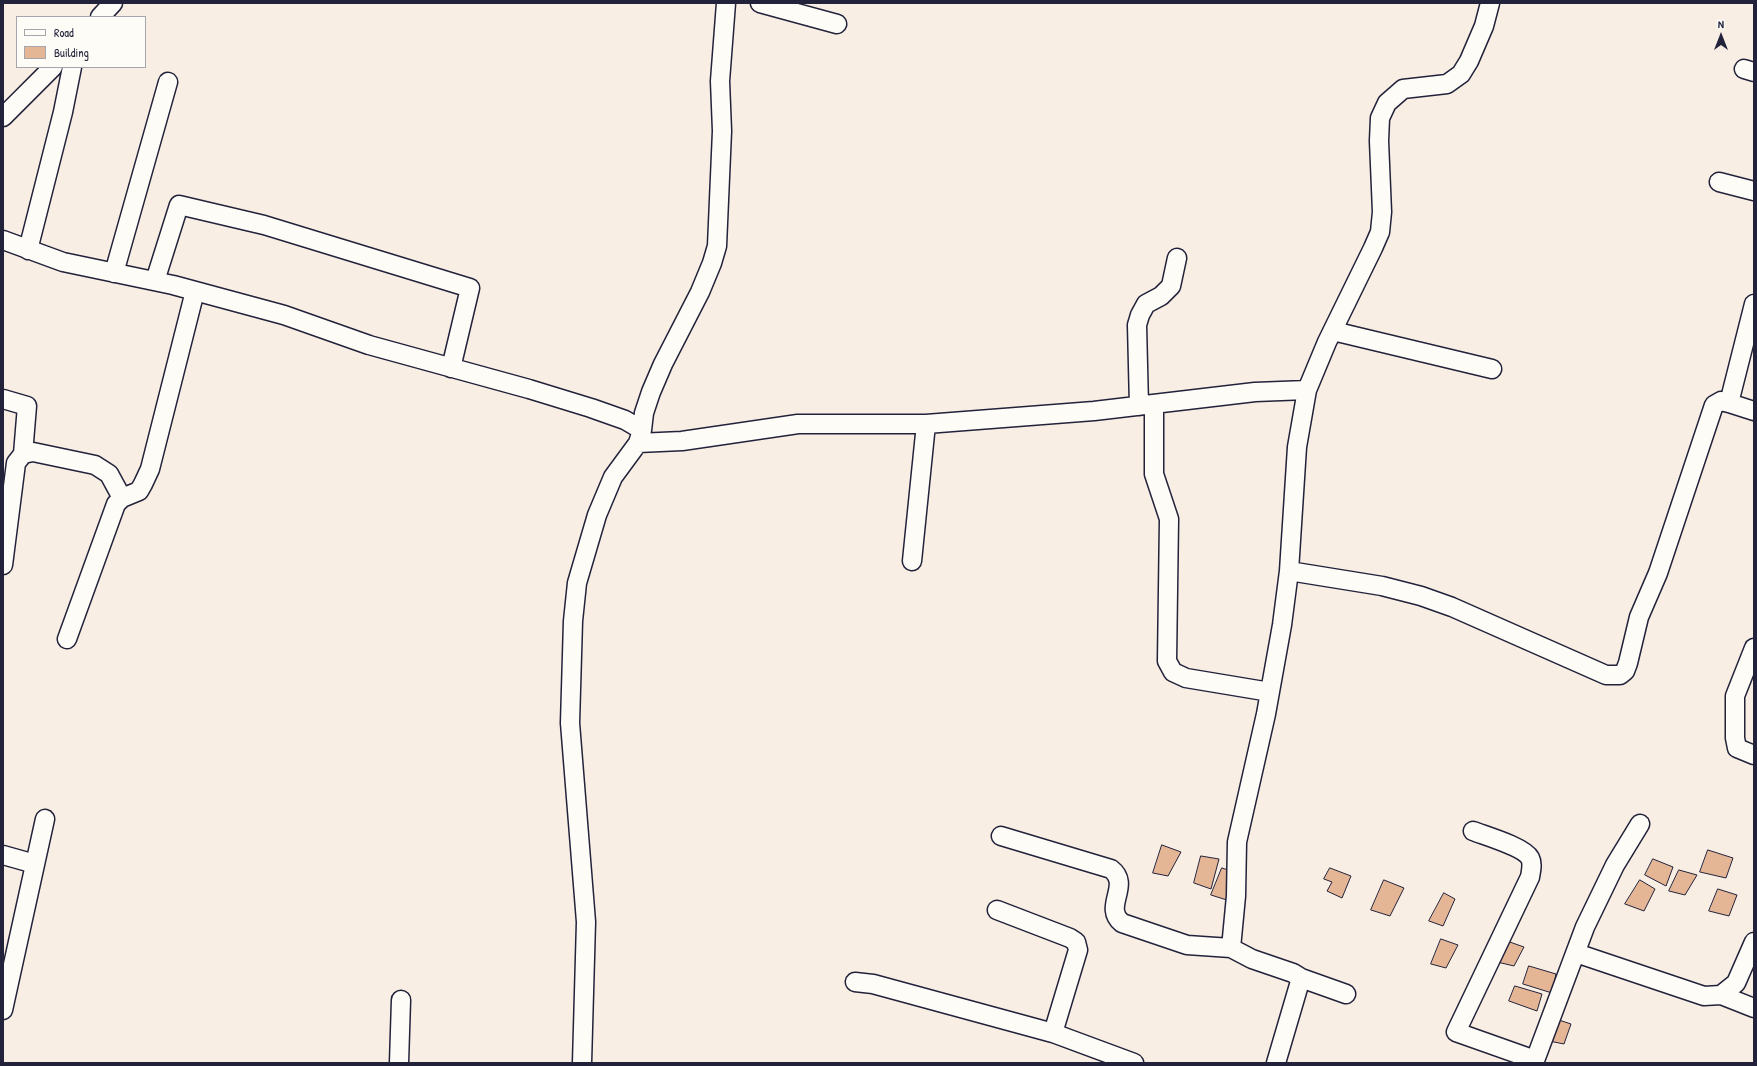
<!DOCTYPE html>
<style>
body{margin:0}
#map{position:relative;width:1757px;height:1066px;overflow:hidden;background:#f8eee3;font-family:"Patrick Hand",sans-serif}
canvas{display:block}
.frame{position:absolute;inset:0;border:4px solid #22223b;pointer-events:none}
.legend{position:absolute;left:16px;top:16px;width:130px;height:52px;box-sizing:border-box;background:#fdfcf7;border:1px solid #a5a5ac;margin:0;padding:5px 7px;list-style:none;font-size:12px;color:#22223b}
.legend li{display:flex;align-items:center;gap:8px;height:20px}
.legend b{width:20px;border:1px solid #a5a5ac}
.north{position:absolute;left:1701px;top:16px;width:40px;height:40px;-webkit-text-stroke:3px #fdfcf7;paint-order:stroke;rotate:0deg;font-size:11px;font-weight:700;line-height:16px;text-align:center;color:#22223b}
.north::after{content:'';display:block;margin:auto;width:14px;height:18px;background:#22223b;clip-path:polygon(50% 0,100% 100%,50% 72%,0 100%)}
</style>
<div id="map">
<canvas width="1757" height="1066"></canvas>
<div class="frame"></div>
<ul class="legend">
<li><b style="height:5px;background:#fdfcf7"></b>Road</li>
<li><b style="height:11px;background:#e5b695"></b>Building</li>
</ul>
<div class="north">N</div>
</div>
<script>
const ctx = document.querySelector('canvas').getContext('2d');
ctx.lineJoin = 'round';
function fillPath(path, color) {
  ctx.fillStyle = color;
  ctx.fill(path, 'evenodd');
}
function strokePath(path, color, width, dash) {
  ctx.strokeStyle = color;
  ctx.lineWidth = width;
  ctx.lineCap = dash ? 'butt' : 'round';
  ctx.setLineDash(dash || []);
  ctx.stroke(path);
}
const building = new Path2D(`
 M1162,845L1181,852L1168,876L1153,873Z
 M1708,850L1733,858L1726,878L1700,872Z
 M1201,856L1219,859L1211,889L1194,883Z
 M1653,859L1673,867L1666,886L1645,875Z
 M1222,868L1231,871L1230,901L1211,895Z
 M1330,868L1351,876L1342,898L1327,891L1332,882L1324,879Z
 M1679,870L1697,875L1685,895L1669,891Z
 M1384,880L1404,888L1390,916L1371,910Z
 M1640,880L1655,889L1644,911L1625,904Z
 M1718,889L1737,895L1729,916L1709,911Z
 M1444,893L1455,899L1443,926L1429,921Z
 M1441,939L1458,945L1446,968L1431,964Z
 M1504,940L1524,947L1514,966L1493,961Z
 M1529,966L1556,974L1552,993L1523,984Z
 M1515,986L1542,994L1537,1011L1509,1001Z
 M1556,1019L1571,1024L1564,1044L1549,1041Z`);
fillPath(building, '#e5b695');
strokePath(building, '#22223b', 1);
const street = new Path2D(`
 M760,3L837,24
 M100,17L113,3
 M1744,69L1754,72
 M3,117L53,67
 M1719,182L1754,191
 M3,240L63,262L173,285L284,315L369,345L529,389L591,408L625,420L642,430
 M28,250L63,112L72,67
 M114,273L168,82
 M155,281L179,205L264,225L470,288L451,368
 M1333,331L1492,369
 M3,399L27,406L23,454
 M1729,403L1754,411
 M1154,404V474L1169,519L1167,661L1173,672L1186,678L1270,692
 M1139,406L1137,325L1140,315L1146,304L1161,296L1171,286L1177,258
 M638,443L682,441L798,424H926L1094,411L1255,392L1307,390
 M912,561L926,424
 M3,565L16,463L23,454L33,452L95,465L109,474L122,498
 M1289,571L1382,586L1421,596L1452,607L1606,675H1620L1625,671L1628,663L1639,617L1658,573L1714,405L1721,401L1729,403L1754,304
 M67,639L116,504L122,498L139,491L143,484L150,469L195,291
 M1754,648L1735,696V738L1737,748L1754,755
 M1473,831C1486,836 1524,847 1530,858C1533,864 1531,871 1530,877L1456,1032L1535,1060
 M1001,836L1111,869C1132,885 1102,907 1122,923L1187,945L1231,948
 M3,855L35,864
 M997,910L1070,938L1076,942L1078,950L1053,1033
 M1576,953L1704,996L1721,995L1736,983L1754,942
 M1301,978L1346,994
 M855,982L873,984L1053,1033L1134,1063
 M1721,995L1754,1008
 M3,1010L45,819
 M399,1063L401,1000
 M582,1063L586,922L570,723L573,621L577,583L597,515L613,477L638,443L642,430L644,413L651,392L663,364L700,292L712,263L717,246L722,131L720,81L726,3
 M1276,1063L1301,978L1293,973L1252,959L1231,948L1236,896L1237,842L1266,714L1282,625L1289,571L1297,447L1307,390L1327,342L1373,248L1380,232L1382,212L1379,141L1380,118L1387,103L1403,89L1447,84L1461,74L1469,61L1484,26L1490,3
 M1534,1063L1585,927L1615,865L1640,824`);
strokePath(street, '#22223b', 21);
strokePath(street, '#fdfcf7', 18);
</script>
